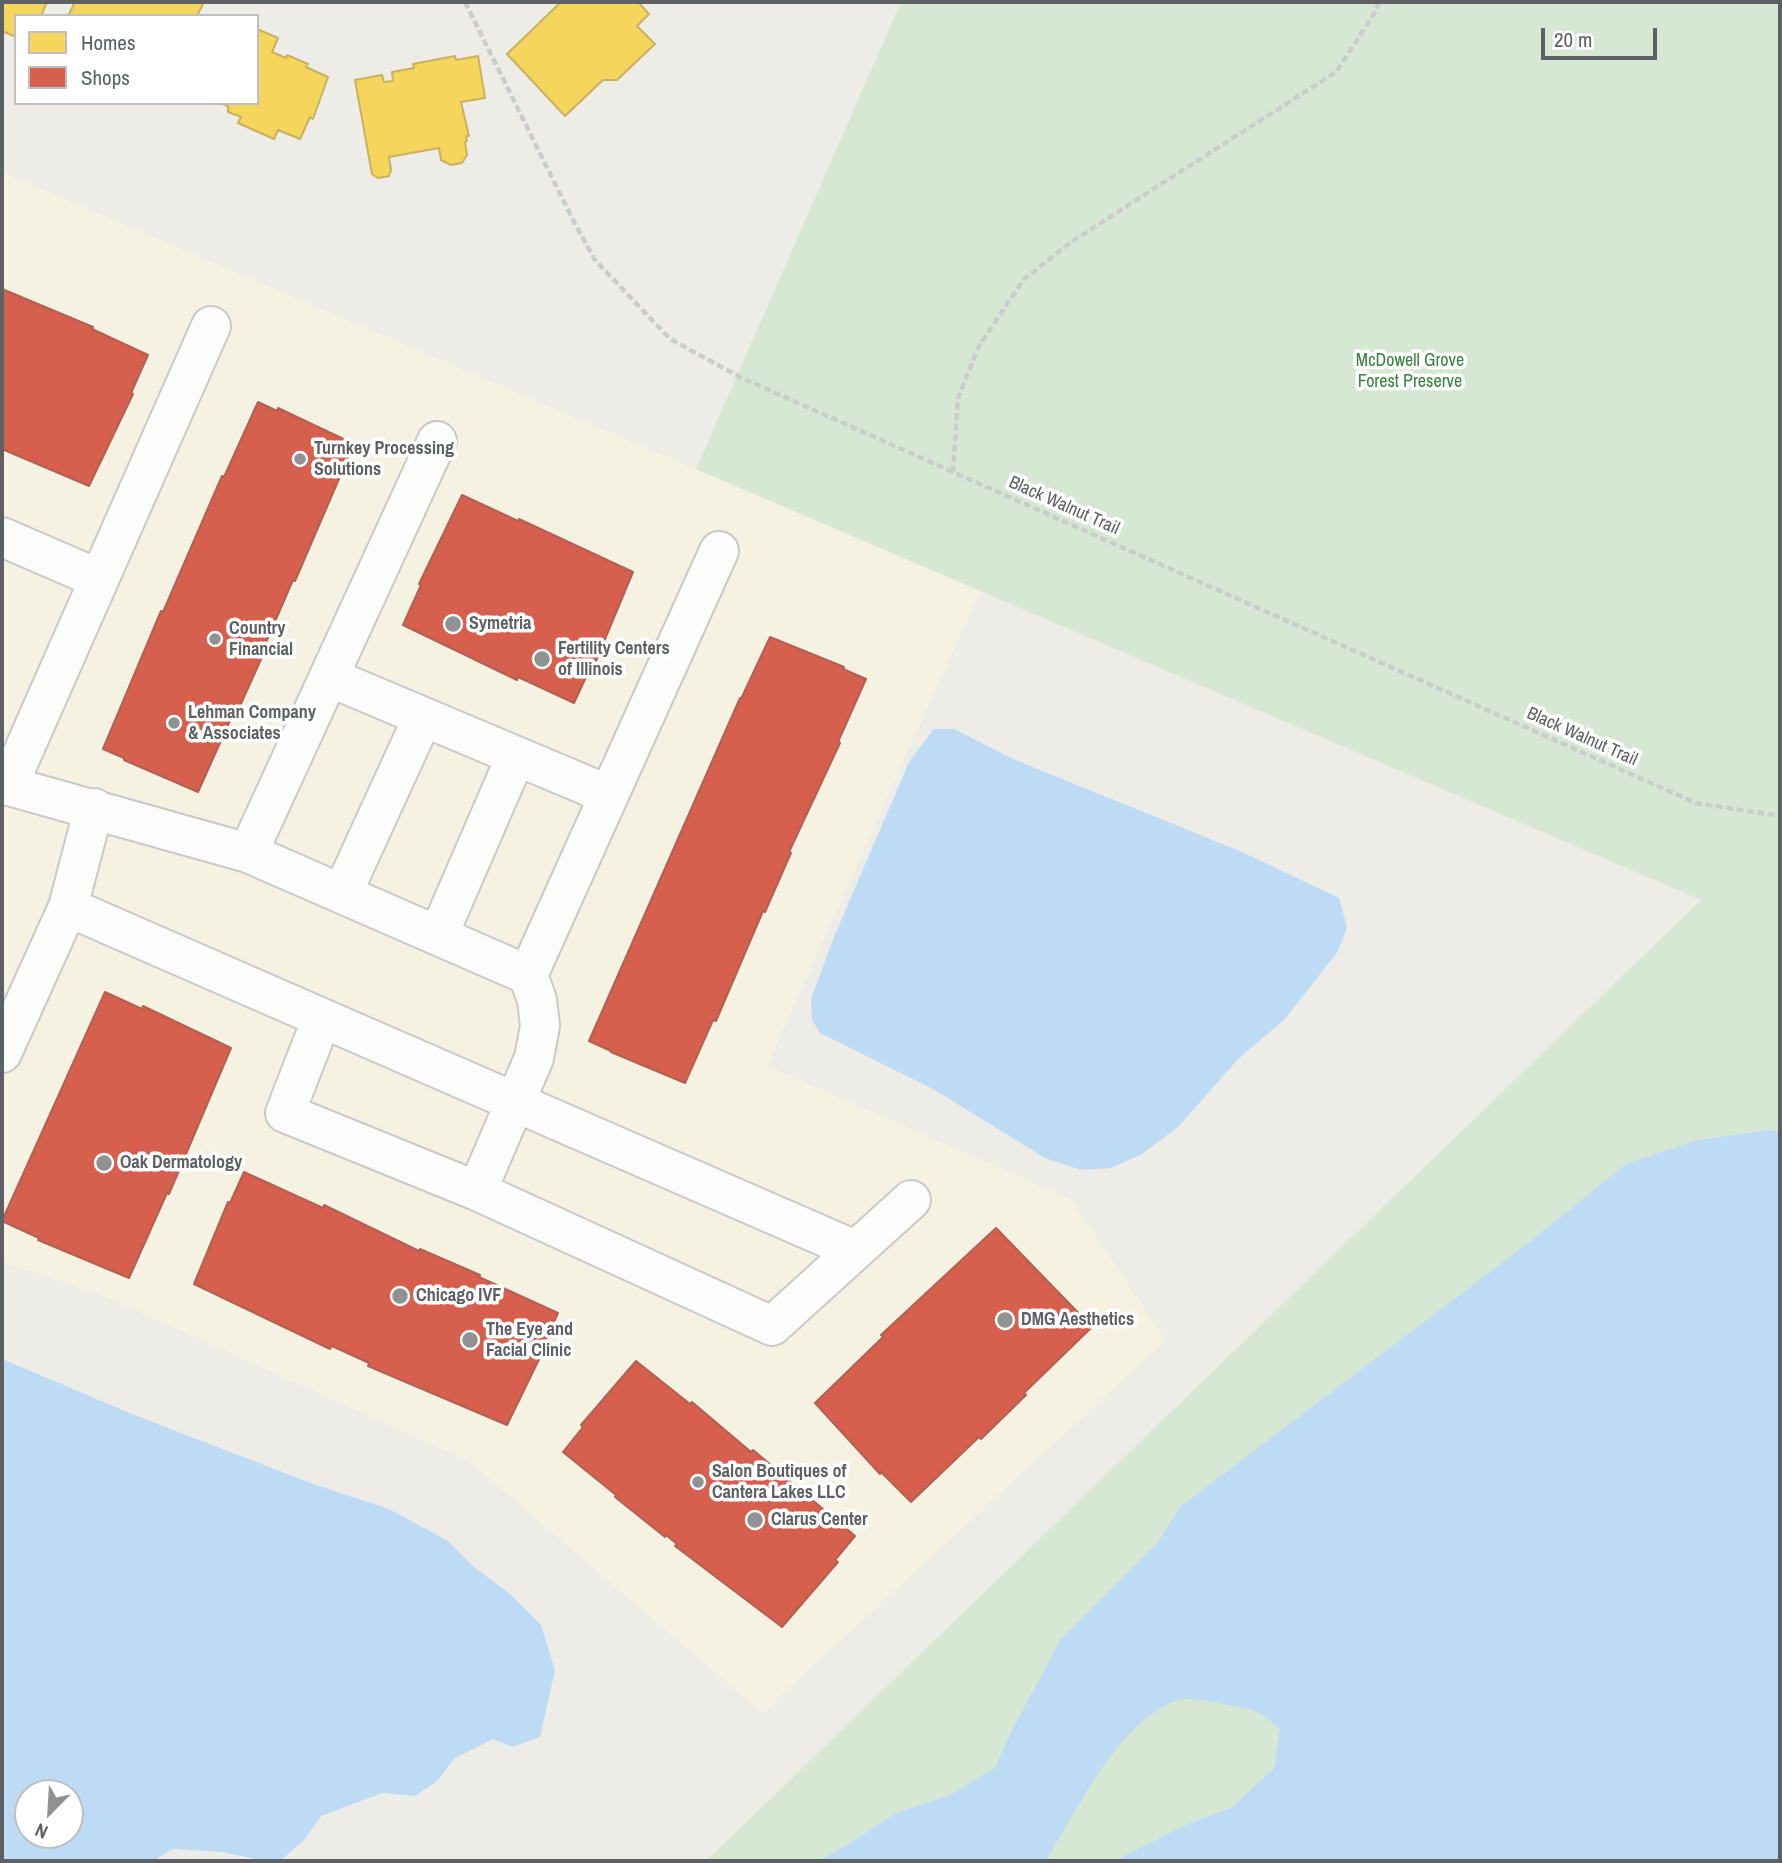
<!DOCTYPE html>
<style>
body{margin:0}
#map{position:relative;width:1782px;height:1863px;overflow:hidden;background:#edece7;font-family:"Archivo Narrow",sans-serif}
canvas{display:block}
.frame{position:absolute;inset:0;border:4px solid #5d6065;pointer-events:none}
.legend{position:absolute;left:14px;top:14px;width:245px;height:91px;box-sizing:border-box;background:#fff;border:2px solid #bebfc1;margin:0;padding:9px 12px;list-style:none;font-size:21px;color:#5d6065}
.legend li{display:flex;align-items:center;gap:14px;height:35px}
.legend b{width:35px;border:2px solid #bebfc1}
.north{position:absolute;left:14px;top:1779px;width:70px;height:70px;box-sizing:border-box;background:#fff;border:2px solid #bebfc1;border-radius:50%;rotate:204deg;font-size:19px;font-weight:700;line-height:28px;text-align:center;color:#5d6065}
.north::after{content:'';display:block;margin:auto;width:24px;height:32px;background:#8f9192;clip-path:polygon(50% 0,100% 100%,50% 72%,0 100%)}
.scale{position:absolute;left:1541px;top:28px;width:116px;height:32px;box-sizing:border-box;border:4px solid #5d6065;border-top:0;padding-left:9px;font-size:21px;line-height:24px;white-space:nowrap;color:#5d6065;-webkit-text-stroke:5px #fff;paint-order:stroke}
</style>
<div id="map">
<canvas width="1782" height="1863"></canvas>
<div class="frame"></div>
<ul class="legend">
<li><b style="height:19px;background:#f6d55c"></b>Homes</li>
<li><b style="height:19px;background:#d6604d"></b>Shops</li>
</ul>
<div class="north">N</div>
<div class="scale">20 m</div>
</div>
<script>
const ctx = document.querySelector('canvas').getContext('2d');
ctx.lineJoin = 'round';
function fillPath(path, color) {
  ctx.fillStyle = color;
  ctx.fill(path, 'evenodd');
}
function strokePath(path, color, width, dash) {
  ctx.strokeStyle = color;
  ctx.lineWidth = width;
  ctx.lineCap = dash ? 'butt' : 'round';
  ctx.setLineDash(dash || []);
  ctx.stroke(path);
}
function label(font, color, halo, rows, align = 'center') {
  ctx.font = font + ' "Archivo Narrow",sans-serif';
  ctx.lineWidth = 7;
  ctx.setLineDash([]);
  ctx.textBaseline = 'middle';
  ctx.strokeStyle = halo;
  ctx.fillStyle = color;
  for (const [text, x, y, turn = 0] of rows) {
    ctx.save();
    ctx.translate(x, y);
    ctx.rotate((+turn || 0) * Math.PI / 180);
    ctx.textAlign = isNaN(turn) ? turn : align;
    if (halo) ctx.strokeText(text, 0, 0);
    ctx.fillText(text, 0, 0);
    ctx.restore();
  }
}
fillPath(new Path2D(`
 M2,172L980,591L767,1066L1070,1199L1166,1340L762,1713L469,1461L100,1294L2,1262Z`), '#f5f2e1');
fillPath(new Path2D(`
 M901,2H1780V1861H706L1701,900L696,469Z`), '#d6e8d4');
fillPath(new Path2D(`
 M934,729H954L1013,759L1242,852L1339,898L1347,927L1338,951L1285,1019L1239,1058L1179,1126L1142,1154L1111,1168L1082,1170L1047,1159L933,1089L820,1033L812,1020L811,999L834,937L910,760Z
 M1771,1130L1780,1132V1861H1115L1183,1826L1231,1808L1274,1768L1280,1729C1257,1709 1253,1709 1223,1704C1211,1701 1187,1696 1175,1701C1116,1725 1078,1809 1046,1861H814L822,1859L852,1842L896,1813L950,1795L995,1768L1012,1730L1060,1641L1157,1544L1180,1507L1536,1237L1626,1164L1698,1140Z
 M2,1359L132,1414L313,1484L389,1509L448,1541L474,1567L510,1594L541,1625L555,1670L540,1737L512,1747L493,1739L455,1758L437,1781L415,1796L382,1793L321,1816L304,1840L280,1861H264L223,1852L173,1849L153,1861H2ZM28,1793H70V1835H28Z`), '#bddbf5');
const homes = new Path2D(`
 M2,2H47L41,16H16V37L2,31Z
 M75,2H204L197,16H68Z
 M561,2H638L649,14L637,26L655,44L617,80H603L565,116L507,54Z
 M257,29L278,38L272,52L286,58L287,55L308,64L306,67L328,77L313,119L310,117L300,139L278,130L274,139L238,123L241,117L228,112V106L220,103H257Z
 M455,56L456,60L478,56L485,98L461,102L469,136H466L467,141L465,142L467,155L462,163L451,165L441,160L439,148L389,157L391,170L389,176L378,178L372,174L355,80L382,75L384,82L393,81L392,72L414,68L413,64Z`);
fillPath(homes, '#f6d55c');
strokePath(homes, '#c8b25f', 2);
const shops = new Path2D(`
 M2,289L93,327L92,329L148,355L131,393L133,394L89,486L2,449Z
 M258,402L277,411L278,408L354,444L295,581L293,580L260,656L262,657L235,717L232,716L198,792L124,760V758L103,749L161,611L163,612L222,476L224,477Z
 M462,495L518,521L519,519L633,572L595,663L593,662L574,703L518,677L517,680L403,625L421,585L419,584Z
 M770,637L844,667L843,669L866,679L838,742L840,743L789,852L791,853L765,912L763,911L716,1021L713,1020L685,1083L611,1052V1051L589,1041L740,698L741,699Z
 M105,992L142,1009L143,1006L231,1048L169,1194L167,1193L129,1278L38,1240L39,1238L2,1221Z
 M244,1172L323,1208L324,1205L419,1251L420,1249L480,1275L479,1277L558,1313L544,1344L546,1345L507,1425L368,1366L369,1363L332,1346L330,1349L194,1284L228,1202L230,1203Z
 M996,1228L1092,1327L1024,1393L1026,1395L981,1439L979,1437L911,1502L881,1472L880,1474L815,1403L883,1337L881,1335Z
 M636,1361L690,1404L692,1402L751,1452L753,1450L855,1536L835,1560L838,1562L782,1627L675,1546L677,1544L666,1535L665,1537L615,1497L616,1495L563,1452L583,1427L581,1425Z`);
fillPath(shops, '#d6604d');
strokePath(shops, '#b26054', 2);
const minor = new Path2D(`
 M2,537L99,579
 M329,677L609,795
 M2,784L248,853L528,975L537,1000L540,1026L534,1058L477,1191L772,1326L911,1200
 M8,786L211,326
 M248,853L437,441
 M342,894L423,717
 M68,907L94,808
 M438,936L516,756
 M528,975L719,551
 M2,1053L68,907L322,1018
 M477,1191L285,1113L322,1018L855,1250`);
strokePath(minor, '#c9c9c9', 42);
strokePath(new Path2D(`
 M465,2L575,224L595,260L670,339L742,378L953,472
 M1379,2L1376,11L1336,72L1074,240L1024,279L979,346L958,398L953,472L1696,803L1780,816`), '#c9cdcb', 4.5, [7, 3.5]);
strokePath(minor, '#fcfcfb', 38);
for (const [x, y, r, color] of [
 [300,459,7,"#8f9192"],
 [453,624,9,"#8f9192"],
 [215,639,7,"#8f9192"],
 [542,659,9,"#8f9192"],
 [174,723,7,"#8f9192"],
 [104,1163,9,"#8f9192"],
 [400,1296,9,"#8f9192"],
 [1005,1320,9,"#8f9192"],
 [470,1340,9,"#8f9192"],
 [698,1482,7,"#8f9192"],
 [755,1520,9,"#8f9192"]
]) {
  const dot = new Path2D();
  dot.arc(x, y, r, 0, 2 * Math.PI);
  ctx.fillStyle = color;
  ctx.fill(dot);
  strokePath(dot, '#fff', 2.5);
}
label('18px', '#38813e', '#fff', [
 ["McDowell Grove",1410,361],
 ["Forest Preserve",1410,382]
]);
label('bold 18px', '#5d6065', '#fff', [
 ["Turnkey Processing",314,449],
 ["Solutions",314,470],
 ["Symetria",469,624],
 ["Country",229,629],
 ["Financial",229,650],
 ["Fertility Centers",558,649],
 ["of Illinois",558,670],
 ["Lehman Company",188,713],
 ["& Associates",188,734],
 ["Oak Dermatology",120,1163],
 ["Chicago IVF",416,1296],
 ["DMG Aesthetics",1021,1320],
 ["The Eye and",486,1330],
 ["Facial Clinic",486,1351],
 ["Salon Boutiques of",712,1472],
 ["Cantera Lakes LLC",712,1493],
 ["Clarus Center",771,1520]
], 'left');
label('18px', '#5d6065', '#fff', [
 ["Black Walnut Trail",1064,506,24],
 ["Black Walnut Trail",1582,737,24]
]);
</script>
